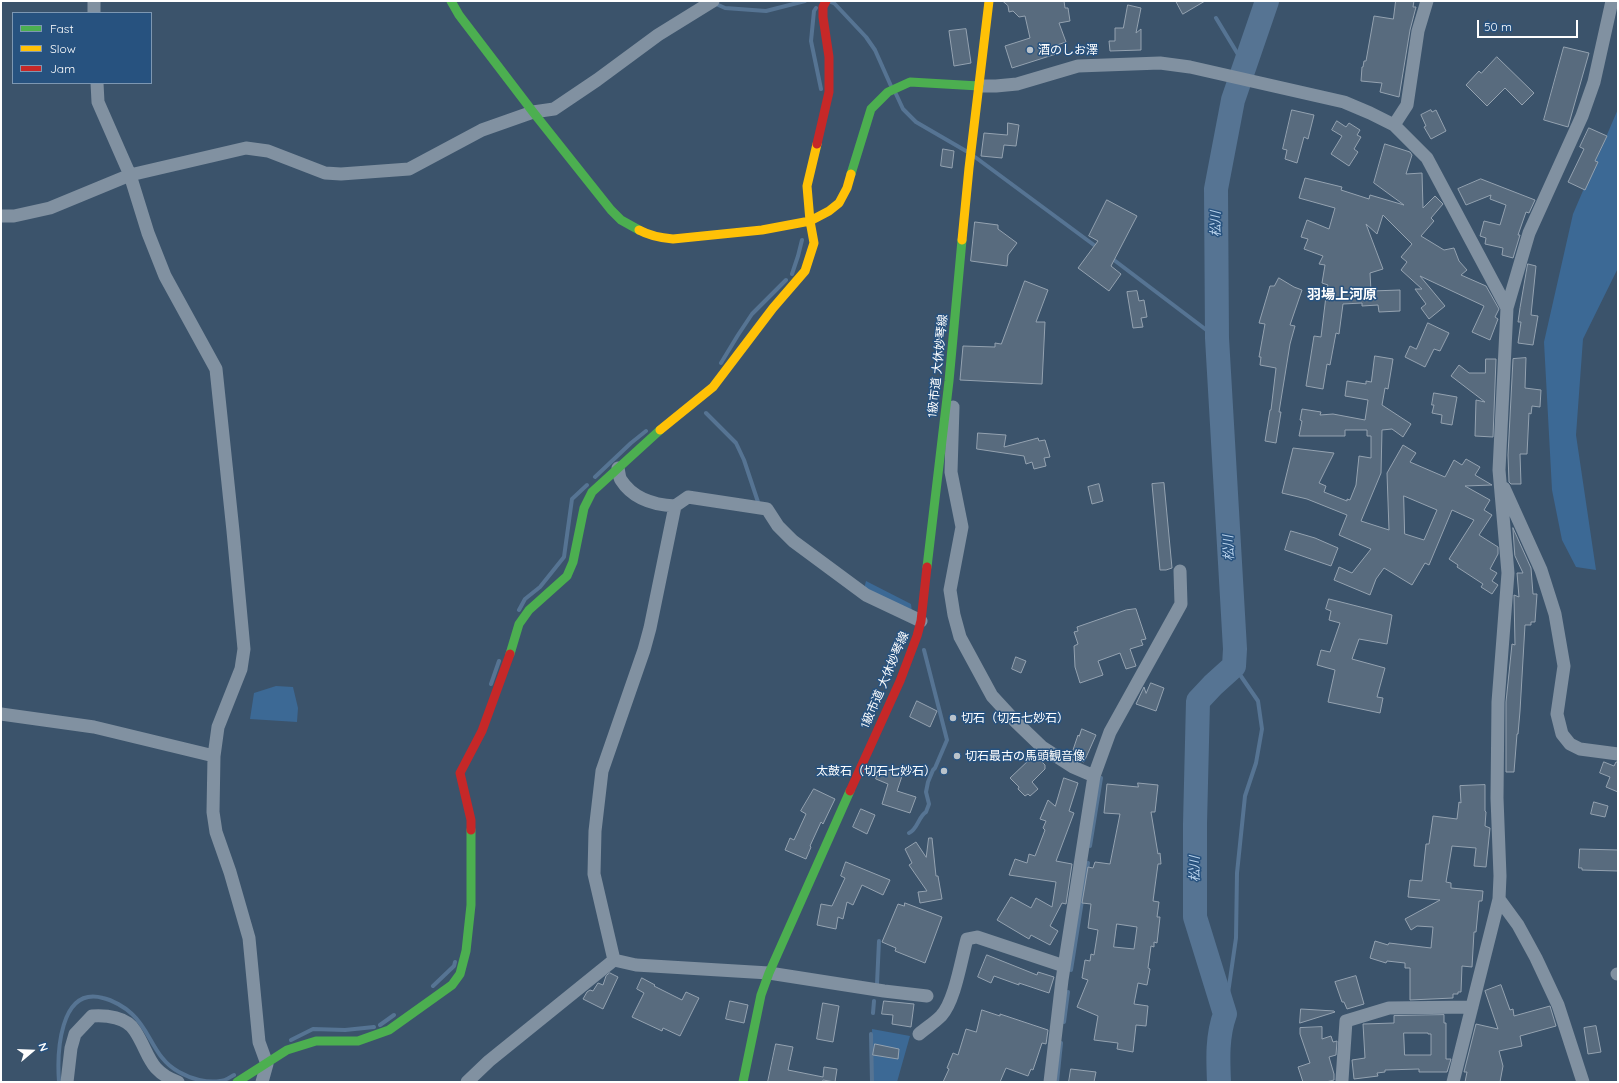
<!DOCTYPE html>
<meta charset="utf-8">
<style>
body{margin:0}
#map{position:relative;width:1619px;height:1083px;overflow:hidden;background:#3b536b;font-family:Quicksand,sans-serif}
canvas{display:block}
.frame{position:absolute;inset:0;border:2px solid #fff;pointer-events:none}
.legend{position:absolute;left:12px;top:12px;width:140px;height:72px;box-sizing:border-box;background:#27527f;border:1px solid #7d97b2;margin:0;padding:5px 7px;list-style:none;font-size:12px;color:#fff}
.legend li{display:flex;align-items:center;gap:8px;height:20px}
.legend b{width:20px;border:1px solid #7d97b2}
.north{position:absolute;left:12px;top:1031px;width:40px;height:40px;-webkit-text-stroke:3px #27527f;paint-order:stroke;rotate:71deg;font-size:11px;font-weight:700;line-height:16px;text-align:center;color:#fff}
.north::after{content:'';display:block;margin:auto;width:14px;height:18px;background:#fff;clip-path:polygon(50% 0,100% 100%,50% 72%,0 100%)}
.scale{position:absolute;left:1477px;top:20px;width:101px;height:18px;box-sizing:border-box;border:2px solid #fff;border-top:0;padding-left:5px;font-size:12px;line-height:14px;white-space:nowrap;color:#fff;-webkit-text-stroke:3px #27527f;paint-order:stroke}
</style>
<div id="map">
<canvas width="1619" height="1083"></canvas>
<div class="frame"></div>
<ul class="legend">
<li><b style="height:5px;background:#4caf50"></b>Fast</li>
<li><b style="height:5px;background:#ffc107"></b>Slow</li>
<li><b style="height:5px;background:#c62828"></b>Jam</li>
</ul>
<div class="north">N</div>
<div class="scale">50 m</div>
</div>
<script>
const ctx = document.querySelector('canvas').getContext('2d');
ctx.lineJoin = 'round';
function fillPath(path, color) {
  ctx.fillStyle = color;
  ctx.fill(path, 'evenodd');
}
function strokePath(path, color, width, dash) {
  ctx.strokeStyle = color;
  ctx.lineWidth = width;
  ctx.lineCap = dash ? 'butt' : 'round';
  ctx.setLineDash(dash || []);
  ctx.stroke(path);
}
function label(font, color, halo, rows, align = 'center') {
  ctx.font = font + ' Quicksand,"Noto Sans JP",sans-serif';
  ctx.lineWidth = 3;
  ctx.setLineDash([]);
  ctx.textBaseline = 'middle';
  ctx.strokeStyle = halo;
  ctx.fillStyle = color;
  for (const [text, x, y, turn = 0] of rows) {
    ctx.save();
    ctx.translate(x, y);
    ctx.rotate((+turn || 0) * Math.PI / 180);
    ctx.textAlign = isNaN(turn) ? turn : align;
    if (halo) ctx.strokeText(text, 0, 0);
    ctx.fillText(text, 0, 0);
    ctx.restore();
  }
}
fillPath(new Path2D(`
 M1618,109V268L1583,339L1576,435L1596,570L1576,567L1562,540L1552,490L1544,342L1573,214Z
 M866,581L911,604L912,612L864,589Z
 M276,686L293,687L298,708L297,722L250,719L254,693Z
 M872,1029L910,1036L897,1082H873Z`), '#3c6995');
strokePath(new Path2D(`
 M831,2L834,3L866,37L875,50L891,86
 M714,3L725,8L766,11L805,1
 M816,8L814,11L811,41L821,89
 M1216,18L1245,66
 M896,94L903,109L916,122L966,151
 M975,157L1098,248
 M1110,257L1217,338
 M792,274L798,256L802,240
 M721,363L738,335L752,314L786,280
 M706,413L736,443L744,460L758,502
 M595,477L631,443L646,431
 M519,610L525,599L540,587L564,557L572,499L587,485
 M491,684L499,661
 M909,833C918,829 918,817 926,812L929,804L926,792L928,782L933,770L935,768L947,740L924,650
 M1090,846L1101,778
 M1071,970L1088,863
 M877,984L879,941
 M433,986L454,966L455,962
 M873,1013L874,1001
 M1225,1014L1236,938L1237,873L1245,796L1256,763L1262,729L1258,701L1234,666
 M1064,1022L1068,992
 M380,1025L394,1015
 M871,1034L872,1082
 M291,1040L313,1029L345,1030L374,1027
 M59,1082C57,1054 59,986 103,998C112,1000 125,1007 132,1014C151,1031 154,1059 179,1072C191,1079 207,1083 220,1081C225,1081 230,1077 234,1075
 M1057,1082L1061,1043`), '#567493', 4);
strokePath(new Path2D(`
 M1219,1082C1218,1059 1217,1036 1225,1014L1195,917V824L1198,701L1213,685L1234,666L1235,649L1217,338L1216,189L1233,100L1267,1`), '#567493', 24);
const building = new Path2D(`
 M1003,1H1064L1065,8H1068L1070,21L1059,23L1066,42L1054,46L1056,54L1012,68L1005,46L1030,38L1025,16L1019,17L1013,11L1009,12L1008,6Z
 M1176,1H1205L1183,14Z
 M1396,1H1414L1413,7H1416L1410,30L1399,97L1380,92L1382,83L1361,81L1362,67H1363L1364,61H1366L1374,16L1393,19Z
 M1128,5L1141,8L1136,33L1141,29V50L1110,51L1109,41H1115V28H1123Z
 M966,29L971,63L954,66L949,31Z
 M1564,47L1589,53L1568,127L1544,120Z
 M1497,57L1534,93L1522,105L1505,88L1487,106L1466,85L1479,71L1481,73Z
 M1292,110L1314,115L1308,139L1304,137L1297,163L1285,159L1287,150L1283,149Z
 M1431,110L1432,112L1436,110L1446,131L1431,139L1424,127L1426,126L1421,115Z
 M1337,121L1346,127L1349,123L1360,130L1357,135L1361,137L1354,149L1358,152L1349,166L1331,154L1342,136L1332,130Z
 M1008,123L1019,125L1016,146L1004,145L1002,158L981,156L984,133L1007,135Z
 M1589,128L1607,136L1595,161L1598,162L1585,190L1568,182L1584,149L1580,147Z
 M1385,144L1410,152L1412,155L1406,174L1422,173L1423,208L1435,196L1443,204L1431,218L1434,221L1421,236L1444,250L1454,248L1459,261L1467,270L1461,275L1486,286L1499,309L1495,317L1498,319L1490,340L1472,332L1484,306L1420,276L1445,306L1429,319L1421,308L1426,304L1415,289H1422L1401,270L1407,262L1401,257L1412,244L1383,215L1377,234L1366,224L1383,269L1370,273L1371,291L1400,290V311L1379,312L1378,305L1362,306V303L1343,304L1339,334L1336,333L1330,365L1327,364L1323,389L1306,386L1314,336L1321,337L1326,296L1324,295L1328,285L1322,283L1325,265L1319,264L1323,256L1304,249L1308,239L1301,237L1307,220L1329,229L1335,208L1299,198L1305,178L1342,187L1341,190L1369,199L1370,195L1404,205L1374,183Z
 M943,149L954,151L952,168L941,166Z
 M1481,179L1535,200L1529,213L1526,212L1518,235H1520L1513,258L1502,255L1503,248L1485,244L1486,238L1480,236L1484,221L1500,225L1506,205L1490,199L1491,195L1466,205L1458,189Z
 M1107,200L1137,216L1111,266L1121,274L1109,291L1078,268L1098,241L1089,236Z
 M975,222L998,225V229L1017,243L1008,255L1007,266L971,261Z
 M1528,264L1536,266L1531,315L1538,316L1533,345L1518,343L1521,322H1518L1520,308Z
 M1279,278L1294,287L1302,290L1290,325L1295,326L1290,344L1279,412H1281L1276,443L1265,441L1270,410H1271L1276,368L1260,365L1261,357H1259L1265,324L1259,323L1270,286H1274Z
 M1025,281L1048,290L1036,322H1045L1042,384L960,380L963,346L995,347V343L1001,344Z
 M1137,291L1139,301L1144,300L1147,317L1141,318L1143,327L1133,328L1127,292Z
 M1428,323L1449,333L1440,351L1434,349L1425,367L1405,357L1410,346L1416,349Z
 M1375,356L1393,359L1388,389L1385,388L1382,405L1411,424L1403,437L1392,429L1382,430L1381,473L1361,521L1389,530L1387,473L1403,445L1416,453L1410,462L1445,477L1454,460L1462,465L1466,459L1480,467L1475,475L1492,485L1465,486L1490,500L1484,510L1492,515L1479,535L1498,547V554L1490,569L1497,573L1492,581L1498,585L1492,594L1481,587L1483,584L1457,567L1458,565L1449,559L1474,520L1452,510L1429,565L1425,563L1412,585L1384,568L1376,579L1370,595L1334,580L1339,567L1352,573L1371,549L1339,535L1347,515L1307,499L1282,493L1293,448L1334,453L1319,483L1326,486L1324,492L1347,501V499L1350,500L1356,485L1359,456L1371,458V436H1367V430H1345V436H1299L1302,421L1300,420L1302,409L1321,412L1320,415L1333,414L1365,420L1368,400L1345,396L1347,381L1366,384V381L1371,382ZM1404,496L1437,510L1424,540L1405,534Z
 M1526,358L1525,388L1541,390L1540,407L1532,406L1531,414L1529,413L1527,454H1520L1521,484H1511L1509,482L1508,455L1513,359Z
 M1486,359H1496L1493,437L1475,436L1476,400L1485,402L1451,376L1459,365L1469,373H1485Z
 M1434,393L1457,397L1452,425L1441,423L1442,415L1432,413L1434,405H1432Z
 M978,433L1006,435L1004,447L1038,438L1039,441L1045,440L1050,457L1044,458L1046,466L1034,469L1032,462L1026,464L1024,456L977,449Z
 M1164,483L1172,568L1166,570H1160L1152,484Z
 M1099,484L1103,501L1092,504L1088,487Z
 M1513,528L1531,568L1533,594H1537L1535,622H1531V625H1525L1520,711L1518,734H1517L1514,772H1506V702L1512,644L1515,645L1514,595L1519,597L1517,573H1523L1515,556Z
 M1291,531L1315,538L1338,548L1331,566L1285,550Z
 M1329,599L1392,615L1387,644L1359,639L1352,659L1385,668L1377,697L1383,698L1380,713L1328,702L1335,670L1317,665L1321,650L1330,652L1340,623L1329,620L1331,611L1326,609Z
 M1136,609L1146,639L1141,640L1143,645L1130,649L1136,666L1126,669L1120,653L1098,661L1103,675L1080,683L1075,667L1074,646L1078,644L1074,632L1078,631L1077,627L1126,610Z
 M1016,657L1026,661L1021,673L1012,669Z
 M1151,683L1164,688L1156,711L1136,704L1144,687L1146,693Z
 M917,701L937,711L930,727L910,717Z
 M1082,729L1096,735L1084,762L1071,756L1078,735L1079,736Z
 M1037,757L1045,765V769L1032,782L1038,789L1030,796L1028,794L1025,796L1018,789L1019,787L1010,778L1031,758L1034,761Z
 M1604,762L1614,766L1616,762H1618V792L1606,787L1610,777L1600,773Z
 M880,768L902,776L897,791L916,797L910,813L882,804L888,784L876,779Z
 M1064,778L1078,783L1069,811L1074,813L1056,861L1072,864L1066,904L1062,903L1050,926L1058,931L1050,945L1031,935L1029,939L997,920L1011,897L1031,908L1036,898L1052,907L1056,882L1009,875L1015,859L1027,863L1029,854L1035,856L1045,830L1043,828L1046,821L1040,819L1048,800L1055,806Z
 M1138,783L1158,785L1155,812H1151L1158,854L1160,853L1161,864H1158L1153,901L1159,902L1157,917H1160L1157,943L1154,942V947L1151,946L1148,968L1150,969L1147,985L1138,983L1134,1004L1148,1006L1146,1026L1136,1025L1133,1052L1117,1049L1118,1043L1094,1040L1098,1016L1077,1007L1088,980L1082,978L1085,960L1090,961L1091,954L1094,955L1098,930L1088,928L1091,904L1082,903L1088,867L1093,868L1095,862L1110,864L1120,814L1104,813L1107,784L1138,787ZM1117,924L1137,927L1134,949L1114,947Z
 M1485,785V811L1486,812L1485,826L1490,828L1486,867L1474,866L1476,848L1452,846L1446,882L1451,883V888L1483,891L1482,901H1479L1476,932H1474L1472,967L1462,966L1461,992H1458V994H1453V998L1410,1000V968H1405V963L1387,961L1386,963L1370,958L1375,941L1388,945L1389,943L1431,948L1433,927L1417,926L1411,930L1405,919L1440,900L1408,897L1410,880L1422,881L1426,844H1429L1433,816L1457,819L1459,802L1461,803L1460,786Z
 M814,789L835,799L823,824L821,822L810,846L811,847L806,859L785,850L790,838L794,840L806,814L801,811Z
 M1594,802L1608,806L1605,817L1591,814Z
 M861,809L875,815L867,834L853,827Z
 M929,838H932L936,876H938L942,899L920,903L918,892L927,891L909,865L912,863L905,849L916,842L926,857Z
 M1580,849L1618,850V871L1582,870V868H1579Z
 M846,862L890,880L883,895L862,885L853,905L847,902L843,919L838,917L836,929L817,925L821,904L832,906L845,878L841,876Z
 M905,903L942,917L925,963L895,951L896,948L882,942L898,904L904,906Z
 M987,955L1037,975L1038,972L1054,977L1049,993L1019,983V985L994,976L991,983L978,977Z
 M610,973L618,977L603,1009L583,999L587,992L590,990L593,991L598,983L603,985L606,976Z
 M1356,976L1364,1004L1347,1009L1344,1002H1342L1335,982Z
 M642,978L655,985L654,986L682,1000L686,992L699,998L680,1036L663,1028L662,1031L632,1017L644,993L637,989Z
 M1501,985L1510,1010L1513,1009L1514,1016L1550,1006L1556,1026L1520,1036L1522,1046L1499,1051L1503,1066L1500,1082H1465L1467,1072H1464L1476,1024L1498,1029L1485,991Z
 M730,1001L748,1005L744,1023L726,1019Z
 M884,1001L914,1004L911,1027L892,1024L893,1015L882,1014Z
 M823,1003L839,1006L833,1042L817,1039Z
 M1301,1009L1334,1011L1335,1012L1300,1023Z
 M982,1010L1000,1016V1014L1048,1030L1046,1044L1042,1043L1033,1070L1031,1069L1028,1076L1006,1068L1000,1082H943L949,1069L947,1068L953,1053L958,1055L966,1029L976,1032Z
 M1444,1015V1023H1446V1059H1451L1447,1072H1419V1069L1385,1070V1072L1377,1073L1378,1076L1354,1079L1352,1060L1365,1058L1363,1024L1394,1023V1016ZM1404,1033H1428V1034H1431V1055H1405Z
 M1596,1026L1601,1052L1588,1054L1584,1028Z
 M1322,1027V1039L1331,1036L1333,1042L1337,1041L1336,1055L1329,1057L1334,1074V1080L1326,1082H1303L1298,1067L1310,1063L1300,1034V1028Z
 M776,1044L793,1047L788,1070L823,1077L824,1067L837,1069L835,1082L823,1080L822,1082H768Z
 M875,1044L899,1049L898,1059L873,1055Z
 M1071,1069L1096,1072L1094,1082H1069Z`);
fillPath(building, '#586b7e');
strokePath(building, '#94a2b0', 1);
strokePath(new Path2D(`
 M94,1V13
 M97,83L98,102L130,175L148,233L165,276L216,369L233,531L244,649L241,669L218,727L214,756L213,812L216,832L230,872L249,938L259,1042L267,1064L262,1082
 M979,86H996L1017,84L1078,66L1160,63L1190,67L1344,102L1370,113L1394,125L1427,158L1507,308
 M1394,125L1407,105L1418,31L1427,1
 M1,216H14L50,208L130,175L246,148L268,151L325,173L341,174L409,169L482,130L533,112L554,109L597,80L658,35L713,1
 M953,407L951,472L962,527L950,590L954,615L960,637L992,696L1016,722L1042,747L1073,767L1094,776
 M618,468C619,472 619,477 621,480C633,499 655,505 675,506
 M1504,488L1541,570L1555,614L1564,666L1557,714L1562,734L1570,744L1580,749L1618,754
 M1,714L94,727L214,756
 M1499,899L1518,925L1536,958L1558,1005L1583,1082
 M614,960L594,874L595,831L602,771L644,650L650,628L675,506L688,497L767,509L778,526L793,541L866,595L921,621
 M614,960L636,965L769,973L884,991L927,996
 M1617,974H1618
 M919,1034C926,1028 934,1023 941,1016C955,1001 961,960 967,939L977,937L1064,966
 M1342,1080L1346,1021L1389,1008L1472,1007
 M67,1082L71,1048L75,1034L92,1016C106,1015 127,1017 135,1031C150,1054 148,1071 178,1082
 M467,1082L489,1061L614,960
 M1050,1082L1062,980L1094,776L1110,732L1181,604L1180,571
 M1453,1082L1499,899L1500,876L1497,798L1498,702L1508,573L1499,470L1507,308L1529,233L1582,116L1594,82L1612,1`), '#8191a1', 13);
strokePath(new Path2D(`
 M451,1L459,15L533,112L611,210L621,220L639,230
 M851,174L871,109L888,92L910,82L979,86
 M927,567L949,381L962,240
 M510,654L519,624L529,610L567,576L573,562L584,508L592,492L660,430
 M237,1082L287,1050L316,1041H358L389,1030L452,985L460,974L466,951L471,905V830
 M743,1082L761,995L769,973L850,791`), '#4caf50', 9);
strokePath(new Path2D(`
 M639,230C650,236 661,238 673,239L762,230L810,221L829,211L839,203L847,188L851,174
 M962,240L969,168L989,1
 M660,430L713,387L773,308L805,271L814,243L810,221L807,186L817,144`), '#ffc107', 9);
strokePath(new Path2D(`
 M817,144L829,92V57L823,17V7L826,1
 M850,791L900,681L917,636L921,621L927,567
 M471,830V820L460,773L482,731L510,654`), '#c62828', 9);
for (const [x, y, r, color] of [
 [1030,50,4,"#bac3cb"],
 [953,718,4,"#bac3cb"],
 [957,756,4,"#bac3cb"],
 [944,771,4,"#bac3cb"]
]) {
  const dot = new Path2D();
  dot.arc(x, y, r, 0, 2 * Math.PI);
  ctx.fillStyle = color;
  ctx.fill(dot);
  strokePath(dot, '#27527f', 1.5);
}
label('12px', '#fff', '#27527f', [
 ["酒のしお澤",1038,50],
 ["切石（切石七妙石）",961,718],
 ["切石最古の馬頭観音像",965,756],
 ["太鼓石（切石七妙石）",936,771,"right"]
], 'left');
label('12px', '#fff', '#27527f', [
 ["1級市道 大休妙琴線",938,366,-84],
 ["1級市道 大休妙琴線",885,680,-67]
]);
label('italic 13px', '#b9d3ed', '#27527f', [
 ["松川",1216,224,-90],
 ["松川",1229,548,-93],
 ["松川",1195,869,-90]
]);
label('bold 14px', '#fff', '#27527f', [
 ["羽場上河原",1342,295]
]);
</script>
